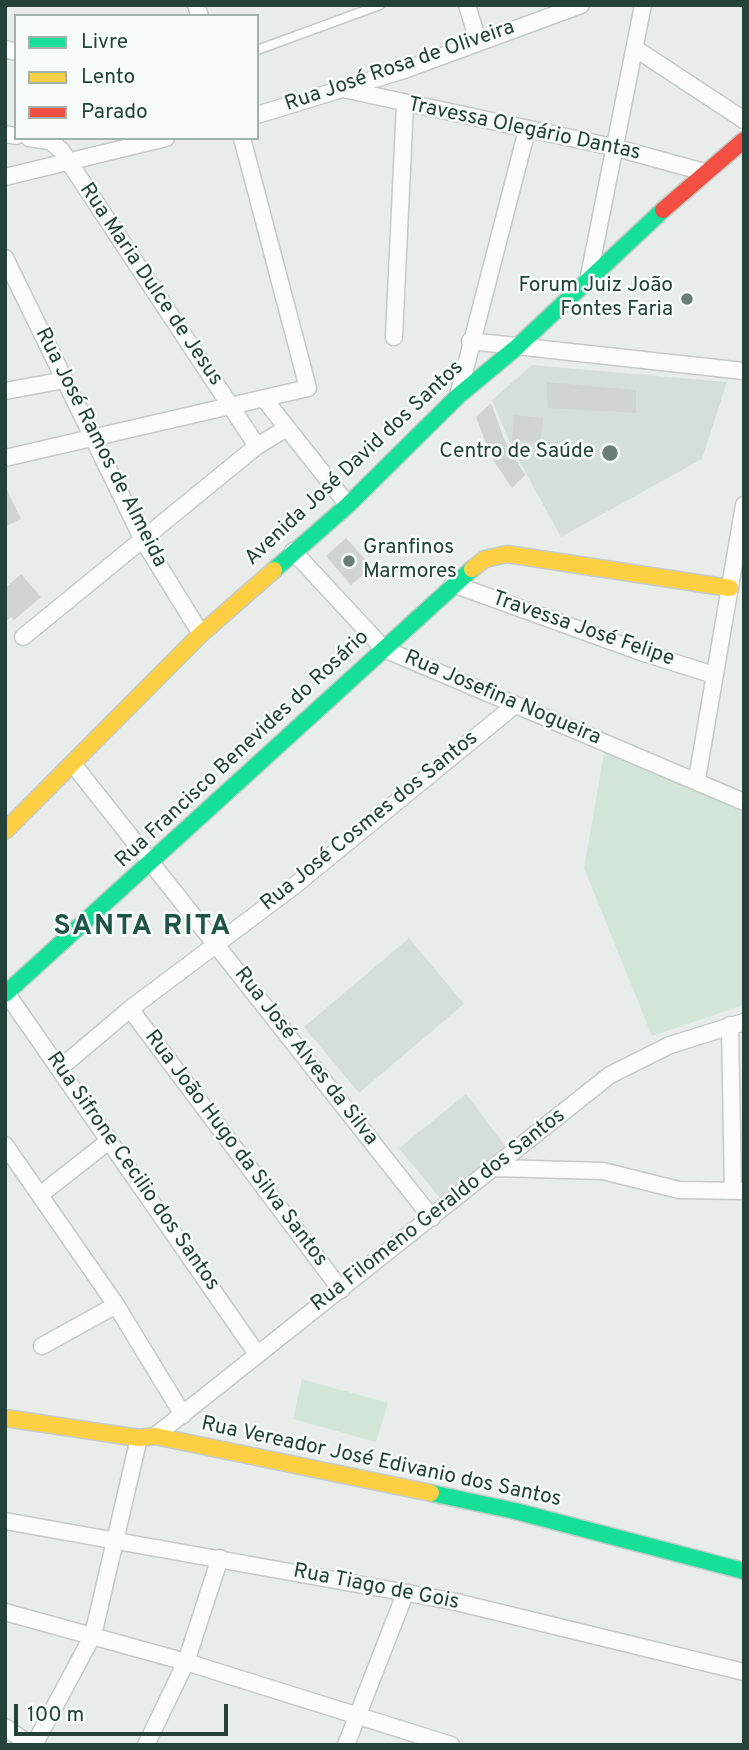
<!DOCTYPE html>
<meta charset="utf-8">
<style>
body{margin:0}
#map{position:relative;width:749px;height:1750px;overflow:hidden;background:#e8edeb;font-family:Overpass,sans-serif}
canvas{display:block}
.frame{position:absolute;inset:0;border:7px solid #24423a;pointer-events:none}
.legend{position:absolute;left:14px;top:14px;width:245px;height:126px;box-sizing:border-box;background:#f7fbf9;border:2px solid #a3b1ad;margin:0;padding:9px 12px;list-style:none;font-size:21px;color:#24423a}
.legend li{display:flex;align-items:center;gap:14px;height:35px}
.legend b{width:35px;border:2px solid #a3b1ad}
.scale{position:absolute;left:14px;top:1704px;width:214px;height:32px;box-sizing:border-box;border:4px solid #24423a;border-top:0;padding-left:9px;font-size:21px;line-height:24px;white-space:nowrap;color:#24423a;-webkit-text-stroke:5px #f7fbf9;paint-order:stroke}
</style>
<div id="map">
<canvas width="749" height="1750"></canvas>
<div class="frame"></div>
<ul class="legend">
<li><b style="height:9px;background:#16e098"></b>Livre</li>
<li><b style="height:9px;background:#ffcf43"></b>Lento</li>
<li><b style="height:9px;background:#f24e42"></b>Parado</li>
</ul>
<div class="scale">100 m</div>
</div>
<script>
const ctx = document.querySelector('canvas').getContext('2d');
ctx.lineJoin = 'round';
function fillPath(path, color) {
  ctx.fillStyle = color;
  ctx.fill(path, 'evenodd');
}
function strokePath(path, color, width, dash) {
  ctx.strokeStyle = color;
  ctx.lineWidth = width;
  ctx.lineCap = dash ? 'butt' : 'round';
  ctx.setLineDash(dash || []);
  ctx.stroke(path);
}
function label(font, color, halo, rows, align = 'center') {
  ctx.font = font + ' Overpass,sans-serif';
  ctx.lineWidth = 5;
  ctx.setLineDash([]);
  ctx.textBaseline = 'middle';
  ctx.strokeStyle = halo;
  ctx.fillStyle = color;
  for (const [text, x, y, turn = 0] of rows) {
    ctx.save();
    ctx.translate(x, y);
    ctx.rotate((+turn || 0) * Math.PI / 180);
    ctx.textAlign = isNaN(turn) ? turn : align;
    if (halo) ctx.strokeText(text, 0, 0);
    ctx.fillText(text, 0, 0);
    ctx.restore();
  }
}
fillPath(new Path2D(`
 M532,365L727,382L702,459L561,537L512,448L492,400Z
 M409,938L464,1004L359,1093L304,1027Z
 M466,1094L505,1146L440,1198L399,1148Z`), '#d6dedb');
fillPath(new Path2D(`
 M605,747L744,813V1005L652,1036L584,868Z
 M302,1379L388,1403L376,1442L293,1419Z`), '#d1e6d8');
fillPath(new Path2D(`
 M546,382L636,390V413L548,408Z
 M491,403L504,439L525,475L512,488L491,457L476,417Z
 M514,415L543,418L540,443L512,440Z
 M5,486L21,519L5,527Z
 M346,538L372,567L351,585L326,556Z
 M21,574L41,597L14,620L11,617L5,622V588Z`), '#cfd4d2');
const lane = new Path2D(`
 M257,50L380,5`);
const street = new Path2D(`
 M196,5L200,16
 M467,5L478,41
 M5,49L16,52
 M636,49L744,120
 M343,89L613,147L704,172
 M257,115L404,70L581,5
 M5,134L16,136
 M29,138L50,141L61,150L257,446
 M5,177L166,138
 M5,258L143,540L201,634
 M588,281L643,5
 M394,337L405,104
 M470,341L744,371
 M5,391L65,380
 M458,396L527,130
 M265,400L348,505
 M5,458L308,388L242,138
 M293,551L384,649L744,802
 M453,584L641,652L714,675
 M23,637L257,446L287,428
 M73,764L432,1218
 M697,779L744,505
 M5,991L257,1354
 M130,1009L341,1290
 M730,1025L733,1191
 M60,1068L130,1009L294,886L515,705
 M5,1145L116,1305L183,1415
 M495,1168L603,1171L679,1190L744,1191
 M40,1195L110,1140
 M42,1346L116,1305
 M155,1436L610,1075L670,1045L744,1022
 M5,1521L452,1601L744,1672
 M5,1612L186,1662L451,1745
 M5,1727L30,1745
 M34,1745L93,1635L139,1438
 M146,1745L186,1662L220,1558
 M346,1745L405,1594`);
const fast = new Path2D(`
 M274,570L348,505L458,396L517,347L663,210
 M5,994L472,569
 M431,1493L515,1511L744,1571`);
const slow = new Path2D(`
 M472,569L485,559L507,554L730,588
 M5,831L201,634L274,570
 M5,1418L139,1438L155,1436L431,1493`);
const jam = new Path2D(`
 M663,210L744,140`);
strokePath(lane, '#c5cac8', 11);
strokePath(street, '#c5cac8', 19);
strokePath(fast, '#c3cbc8', 19);
strokePath(slow, '#c3cbc8', 19);
strokePath(jam, '#c3cbc8', 19);
strokePath(lane, '#fcfcfc', 8);
strokePath(street, '#fcfcfc', 16);
strokePath(fast, '#16e098', 16);
strokePath(slow, '#ffcf43', 16);
strokePath(jam, '#f24e42', 16);
for (const [x, y, r, color] of [
 [687,299,7,"#697e78"],
 [610,453,9,"#697e78"],
 [349,561,7,"#697e78"]
]) {
  const dot = new Path2D();
  dot.arc(x, y, r, 0, 2 * Math.PI);
  ctx.fillStyle = color;
  ctx.fill(dot);
  strokePath(dot, '#f7fbf9', 2.5);
}
label('21px', '#24423a', '#f7fbf9', [
 ["Rua José Rosa de Oliveira",400,67,-19],
 ["Travessa Olegário Dantas",524,130,12],
 ["Rua Maria Dulce de Jesus",150,285,56],
 ["Rua José Ramos de Almeida",100,448,63],
 ["Avenida José David dos Santos",355,464,-43],
 ["Travessa José Felipe",583,630,19],
 ["Rua Josefina Nogueira",502,699,23],
 ["Rua Francisco Benevides do Rosário",243,750,-43],
 ["Rua José Cosmes dos Santos",370,822,-39],
 ["Rua José Alves da Silva",305,1057,52],
 ["Rua João Hugo da Silva Santos",235,1149,53],
 ["Rua Sifrone Cecilio dos Santos",132,1172,55],
 ["Rua Filomeno Geraldo dos Santos",439,1211,-38],
 ["Rua Vereador José Edivanio dos Santos",381,1463,12],
 ["Rua Tiago de Gois",376,1588,11]
]);
label('21px', '#24423a', '#f7fbf9', [
 ["Forum Juiz João",673,287],
 ["Fontes Faria",673,311],
 ["Centro de Saúde",594,453],
 ["Granfinos",363,549,"left"],
 ["Marmores",363,573,"left"]
], 'right');
ctx.letterSpacing = '2px';
label('bold 28px', '#1f5548', '#f7fbf9', [
 ["SANTA RITA",143,928]
]);
ctx.letterSpacing = '0px';
</script>
